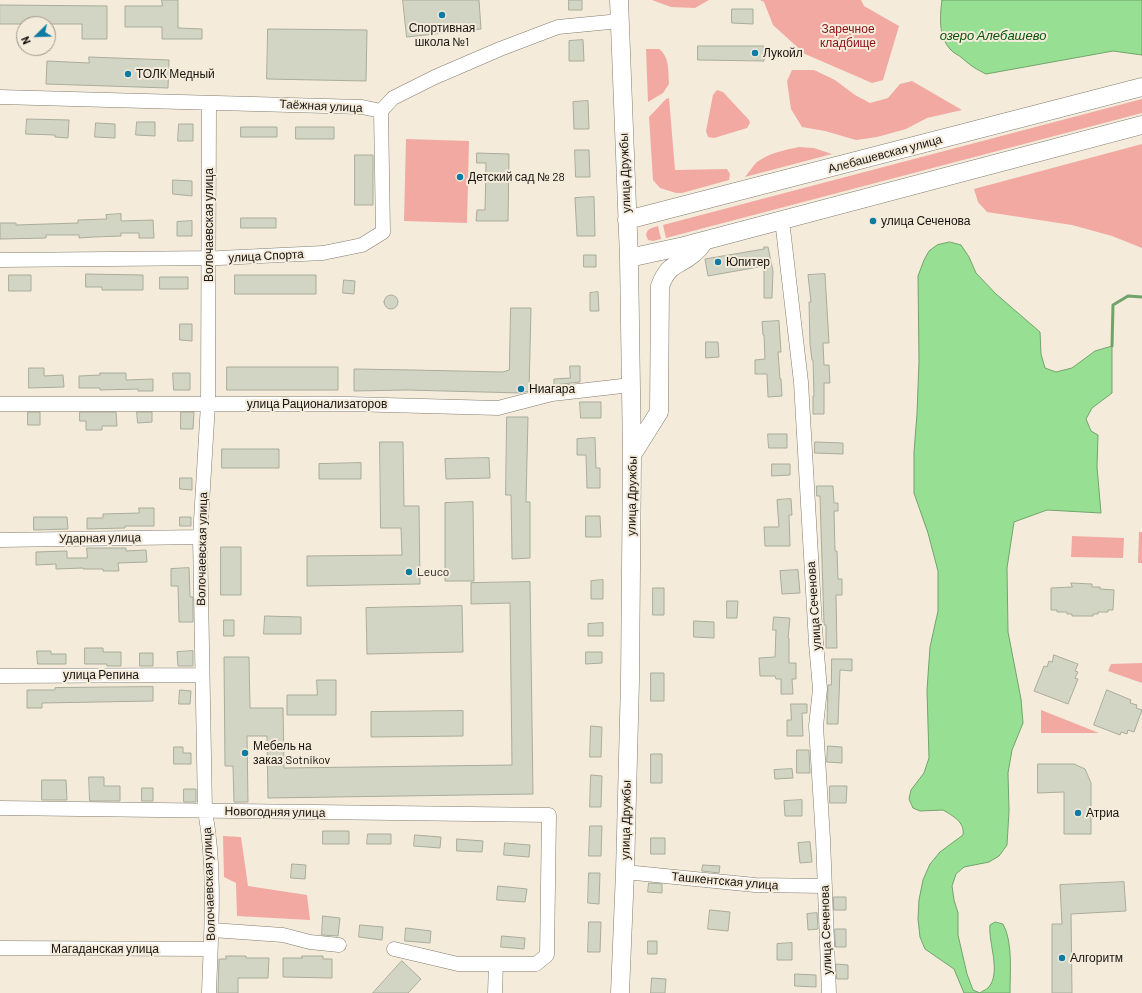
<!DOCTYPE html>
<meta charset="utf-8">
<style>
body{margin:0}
#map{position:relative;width:1142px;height:993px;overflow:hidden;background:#f4ebdb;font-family:Barlow,sans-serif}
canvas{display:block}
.north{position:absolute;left:16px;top:16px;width:40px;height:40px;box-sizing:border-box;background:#f4ebdb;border:1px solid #9c9589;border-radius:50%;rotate:247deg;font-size:11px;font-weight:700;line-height:16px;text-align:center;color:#17140f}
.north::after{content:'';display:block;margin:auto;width:14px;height:18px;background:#0d7ba4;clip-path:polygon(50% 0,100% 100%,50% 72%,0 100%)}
</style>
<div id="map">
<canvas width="1142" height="993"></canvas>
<div class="north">N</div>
</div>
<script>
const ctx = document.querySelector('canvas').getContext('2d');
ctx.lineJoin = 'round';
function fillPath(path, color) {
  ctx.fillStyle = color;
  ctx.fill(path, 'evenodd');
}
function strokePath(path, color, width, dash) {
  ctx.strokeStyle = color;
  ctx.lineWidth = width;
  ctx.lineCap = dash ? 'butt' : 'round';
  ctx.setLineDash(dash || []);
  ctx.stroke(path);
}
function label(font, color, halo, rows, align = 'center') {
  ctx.font = font + ' Barlow,sans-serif';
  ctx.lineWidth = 4;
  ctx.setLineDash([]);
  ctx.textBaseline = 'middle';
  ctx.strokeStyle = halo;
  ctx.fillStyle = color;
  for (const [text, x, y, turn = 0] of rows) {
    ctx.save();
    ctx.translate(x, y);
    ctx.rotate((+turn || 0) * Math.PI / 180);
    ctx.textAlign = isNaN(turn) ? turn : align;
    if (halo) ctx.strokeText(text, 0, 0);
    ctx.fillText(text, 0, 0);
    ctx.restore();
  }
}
fillPath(new Path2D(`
 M652,0H709L695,8L671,7Z
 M760,0H861L864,6L899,26L883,80L872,83L805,54L773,25L764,2Z
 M646,49H659C670,57 668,72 669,84L663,93L648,102Z
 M792,70H814L835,80L855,95L870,103L888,98L900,84L912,81L962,110L927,118L906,129L877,137L856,140L825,131L802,127L791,109L787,81Z
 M717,90L723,92L749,120L750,123L747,128L714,138L708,137L706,131L713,95Z
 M669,98L675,170L727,169L730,174L729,180L682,193H676L660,188L653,180L649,117L666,99Z
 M1142,99V113L666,238L663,225Z
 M406,139L469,141L467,223L404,221Z
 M1142,144V248L1112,236L1072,225L987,212L978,202L974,189Z
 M799,147L814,148L832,154L745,177C749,172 753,166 757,162C769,153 785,150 799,147Z
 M658,226L661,239L653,241L648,240L646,235C647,228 652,228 658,226Z
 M1139,532H1142V563H1138Z
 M1072,536L1124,538L1123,558L1071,557Z
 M1142,663V683L1108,671L1111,664Z
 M1041,710L1099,733H1041Z
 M223,836L241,837L248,886L307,895L310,920L237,916L236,883L224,877Z`), '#f1a9a2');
const water = new Path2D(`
 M942,0H1142V55L1113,51L986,74C976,69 971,66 962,58C959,55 953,53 950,49C938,36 940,15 942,0Z
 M950,242L961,245L969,257L976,273L996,294L1040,332L1041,354L1045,368L1056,372L1072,368L1095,351L1112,346V393L1092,408L1086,419L1091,431L1098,435L1097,467L1101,513L1047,510L1014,522L1007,568L1008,632L1021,699L1023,723L1012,750L1008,773L1009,811L1007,845L999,856L989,862L964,867L956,874L952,886L954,900L958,913V935L967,974L973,990L980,993C982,991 986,990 988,988C1002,973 988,943 990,925L995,922L1003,924C1013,942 1010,972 1010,993H964L954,969L925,949L920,937L918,919L919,900L923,880L930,864L940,852L963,835C965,822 953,816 943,810L920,811L913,808L909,799L911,790L924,773L929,758L927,690L930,647L938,611V571L928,533L914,493V452L917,414L919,361L918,276L924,260L929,251L937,245Z`);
fillPath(water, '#97e093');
strokePath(water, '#71a36b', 1);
strokePath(new Path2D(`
 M1112,346L1113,305L1128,296L1142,297`), '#71a36b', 3);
const building = new Path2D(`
 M162,0H178V28L202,29V39H162V27H125V6H162Z
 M403,0H479L481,29L407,37Z
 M569,0H582V10H569Z
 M0,5L107,6V39H82V24H0Z
 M732,9H753V24L732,23Z
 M268,29L367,30L366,81L267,79Z
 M583,40L584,61H569V41Z
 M698,46H764V61L698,60Z
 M89,57L169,60L168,88L46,84L47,61L89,63Z
 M588,101L589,129H574L573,102Z
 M27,119L69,120L68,138L55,137V135L26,134Z
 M137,122H155V136L136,135Z
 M96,123L115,124V138L95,137Z
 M179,124H193V141H178Z
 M241,127H277V137H241Z
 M296,127H334V139H296Z
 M575,150H589L590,177H576Z
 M477,153L509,154L508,221H476L477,210H485L486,163H477Z
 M355,155H373V205H355Z
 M173,180L192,181V196L173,194Z
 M594,197L595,236H577L575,198Z
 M121,214V221L153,220L154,238H139V233H121V236L94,237L79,238V235H46V238L0,239V223H16V225L78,223V220L107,219L106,215Z
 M241,218H276V228H241Z
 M192,221V236H177V222Z
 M764,247H768L773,271L772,298H764V266L708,276L705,259L764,249Z
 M584,255H596V267H584Z
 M86,274L143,275V290H102V287H86Z
 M825,274L829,343H823L824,365H829L830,383H824V414H813V396H814L813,360H812L810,344L809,302H811L808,275Z
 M9,275H31V291H9Z
 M235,275H316V294H235Z
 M160,277H188V289H160Z
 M344,280L355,281L354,294L343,293Z
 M598,292L599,311H590V293Z
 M384 302a7 7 0 1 1 14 0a7 7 0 1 1-14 0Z
 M511,308H531L529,391L521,393L407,390L354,391V369L413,370L503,372L509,370Z
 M779,321L781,352H778L780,379H781L782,396L768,397L767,374H755V360L765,359L764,335H763L762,322Z
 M180,324H192V341L180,340Z
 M706,342H718L719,357L706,358Z
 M570,366H580V382L554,385V379L570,378Z
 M227,367H338V390H227Z
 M29,368H44V376L63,375L64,387L29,388Z
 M100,373H126V380L153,379V391H138V389L100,390V388H79V376L100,375Z
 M173,373H190V390H174Z
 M580,402H601V418H581Z
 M28,412H40V425H28Z
 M80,412H116L117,426H102V430H86V421H80Z
 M137,412H152V422L138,423Z
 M181,412H194L193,429H181Z
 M507,417H528L526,502H530V558L512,559L511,495H506Z
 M768,434H787V448H769Z
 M595,438L596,468H600V488H587L586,455H577V439Z
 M380,442H403L404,506H419L420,584L307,586V556L402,555L401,528H381Z
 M815,442L843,443V454L815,453Z
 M222,449H279V468H222Z
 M489,458L490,478L446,479L445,459Z
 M361,463V479H319V464Z
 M772,464H790V475L772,476Z
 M180,478H192V490L180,489Z
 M817,486H833L834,503H838V511H834L835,551H837L838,579H842V595H836L837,648H826V625H824L820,496H817Z
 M791,499L792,515H789L790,546H765L764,527H779L777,500Z
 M473,502L474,581H445V503Z
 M139,508H154V526H125V528L87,529V518H103V514L139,513Z
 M586,516H600L601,537H586Z
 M34,517H67L68,529L34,530Z
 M180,517H191V526H180Z
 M221,547H241V595H221Z
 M87,548H126V551L146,550L147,562L118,563L119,571H103V569H83V568L56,569V564L36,565V552L67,551V558H87Z
 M189,568L190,597H193V622H179L178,586H171V569Z
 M798,570L800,593L782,594L780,571Z
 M603,580V599H591V581Z
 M530,582L533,794L268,798L267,736H247L248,802H234L233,766H225L224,657H249L250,708H283L284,768L512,765L510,603L471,604V583Z
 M1071,583L1092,584V587H1100V589L1114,590L1113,610H1108V612H1098V614H1093V616H1072V614H1067V612H1057V610H1051V588L1072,587Z
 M653,588H664V615H653Z
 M727,601H738L737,618H727Z
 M462,606L463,652L367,654L366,608Z
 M265,616L301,617V634H264Z
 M774,617L790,618L788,638H789V663H796V679H792L793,694H781V679H776L775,676H760L759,658L775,657L776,630H773Z
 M224,620H234V636H224Z
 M694,621L714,622V638L694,637Z
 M603,623V636H588V624Z
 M85,648H103V652H121V666H107V664H85Z
 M37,651H51V654H66V664H38Z
 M193,651V666H178L177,652Z
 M586,652H602V663L586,664Z
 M140,653H153V666H140Z
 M1054,655L1078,664L1075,671L1078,672L1075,678L1078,679L1068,704L1034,691L1044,666L1047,667L1049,661L1052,662Z
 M832,659H852V671L840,670L838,724H827L828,685H831Z
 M651,673H664V701H651Z
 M317,680H336V715H287V695H317Z
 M153,687V701L42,703V708H27V690H55V688Z
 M180,690L191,691L190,704H179Z
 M1107,690L1131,700L1130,703L1137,705L1136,708L1142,710L1134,732L1128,730L1127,734L1121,732L1120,735L1094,725Z
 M791,704H807V713H802L803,736H787V720H791Z
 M463,711V736L371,737V712Z
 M591,726L602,727L601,757H590Z
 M828,746L842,747V763L827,762Z
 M174,747H183V753H191V764H174Z
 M797,750H809L810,773H797Z
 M651,754H662V783H651Z
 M1038,764H1074L1085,769L1091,783V834H1064V792L1038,793Z
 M792,769L793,778L775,779L774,770Z
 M591,775L602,776L601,807H590Z
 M89,777H104V786H120V801H90Z
 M42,780H66L67,800H42Z
 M830,786H847L846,803H830Z
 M142,788H153V801H142Z
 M184,789H196V802H184Z
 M802,800V816H785L784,801Z
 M590,826H602L601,856H589Z
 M323,831H349V844H323Z
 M368,834H391V844H367Z
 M415,835L441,837L440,848L414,846Z
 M651,838H665V854H651Z
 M457,839L483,841L482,852L457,851Z
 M810,842L812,862L800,863L798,843Z
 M505,843L530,845L529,857L504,855Z
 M292,864L306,865L305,879L291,878Z
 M703,865L720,866L719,873L702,871Z
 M589,873H600L599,904L588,903Z
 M1124,882L1126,911L1071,914L1072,993H1052V924H1062L1060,885Z
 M649,883L662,884V893L648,892Z
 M498,886L527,889L525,902L497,900Z
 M834,897H846V910H834Z
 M710,910L730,912L728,931L708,929Z
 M817,913L818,929L808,930L807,914Z
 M323,916L340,918L338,936L322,935Z
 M589,922H601L600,952H588Z
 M360,925L383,927L382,940L359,937Z
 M406,928L431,931L430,943L405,941Z
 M835,929H846V947H836Z
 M502,936L525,938L524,949L501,947Z
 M648,941H657V954H648Z
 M792,943V960H777V944Z
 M226,956H246V958H269L268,978H238V993H218L219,959H226Z
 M302,956H323V959H332V978L283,977V958H302Z
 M402,961L421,979L408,993H373Z
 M836,964L848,965V979H837Z
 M795,974L816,975V987L795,986Z
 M652,978L666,979L665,993H651Z`);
fillPath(building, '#d2d5c3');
strokePath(building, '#a9ac9b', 1);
const minor = new Path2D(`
 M0,97L362,107L381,111L393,98L435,77L500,49L558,27L620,21
 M209,104L208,404L200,537L205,811C216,870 211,933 209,993
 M782,220L801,382L816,643L820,689L816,726L823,839L829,993
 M0,260L219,258L323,253L362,245L383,232L381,111
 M0,404H348L498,408L552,394L631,385
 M0,540L200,537
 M0,676L202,675
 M0,808L549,815L547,955L536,964H458L394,949
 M625,872L755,885L825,886
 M212,930L283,935L310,942L339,945
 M0,948L210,949
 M495,993L496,964`);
const major = new Path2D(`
 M619,0L629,258L632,455L630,681L625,872L620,993
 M627,220L1142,87
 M629,258L684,246L1142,125
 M632,455L659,412L660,286C669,262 678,267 694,253C698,250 701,246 703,243`);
strokePath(minor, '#837c6d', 15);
strokePath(major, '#837c6d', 19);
strokePath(minor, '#fff', 14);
strokePath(major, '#fff', 18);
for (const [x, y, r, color] of [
 [442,15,4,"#0d7ba4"],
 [755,53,4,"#0d7ba4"],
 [128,74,4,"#0d7ba4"],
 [460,177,4,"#0d7ba4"],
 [873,221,4,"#0d7ba4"],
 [718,262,4,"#0d7ba4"],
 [521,389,4,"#0d7ba4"],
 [409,572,4,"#0d7ba4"],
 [245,753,4,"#0d7ba4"],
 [1078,813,4,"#0d7ba4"],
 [1062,958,4,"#0d7ba4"]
]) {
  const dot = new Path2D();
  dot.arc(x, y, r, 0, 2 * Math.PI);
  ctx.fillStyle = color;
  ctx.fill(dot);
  strokePath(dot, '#f4ebdb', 1.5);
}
label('12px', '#17140f', '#f4ebdb', [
 ["Спортивная",442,28,"center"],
 ["школа №1",442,42,"center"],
 ["Лукойл",763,53],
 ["ТОЛК Медный",136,74],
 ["Детский сад № 28",468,177],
 ["улица Сеченова",881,221],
 ["Юпитер",726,262],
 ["Ниагара",529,389],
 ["Leuco",417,572],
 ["Мебель на",253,746],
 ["заказ Sotnikov",253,760],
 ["Атриа",1086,813],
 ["Алгоритм",1070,958]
], 'left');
label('12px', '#8d0e17', '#f4ebdb', [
 ["Заречное",848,29],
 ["кладбище",848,43]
]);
label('12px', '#17140f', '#f4ebdb', [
 ["Таёжная улица",321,106,3],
 ["Алебашевская улица",885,154,-15],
 ["улица Дружбы",625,173,-92],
 ["Волочаевская улица",209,225,-90],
 ["улица Спорта",266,256,-3],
 ["улица Рационализаторов",317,404],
 ["улица Дружбы",632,496,-89],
 ["Ударная улица",100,538,-1],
 ["Волочаевская улица",202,549,-89],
 ["улица Сеченова",814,606,-94],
 ["улица Репина",101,675],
 ["Новогодняя улица",275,812,1],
 ["улица Дружбы",626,820,-89],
 ["Ташкентская улица",725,881,5],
 ["Волочаевская улица",209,884,-92],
 ["улица Сеченова",826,930,-92],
 ["Магаданская улица",105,949]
]);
label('italic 13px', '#055409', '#f4ebdb', [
 ["озеро Алебашево",993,36]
]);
</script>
